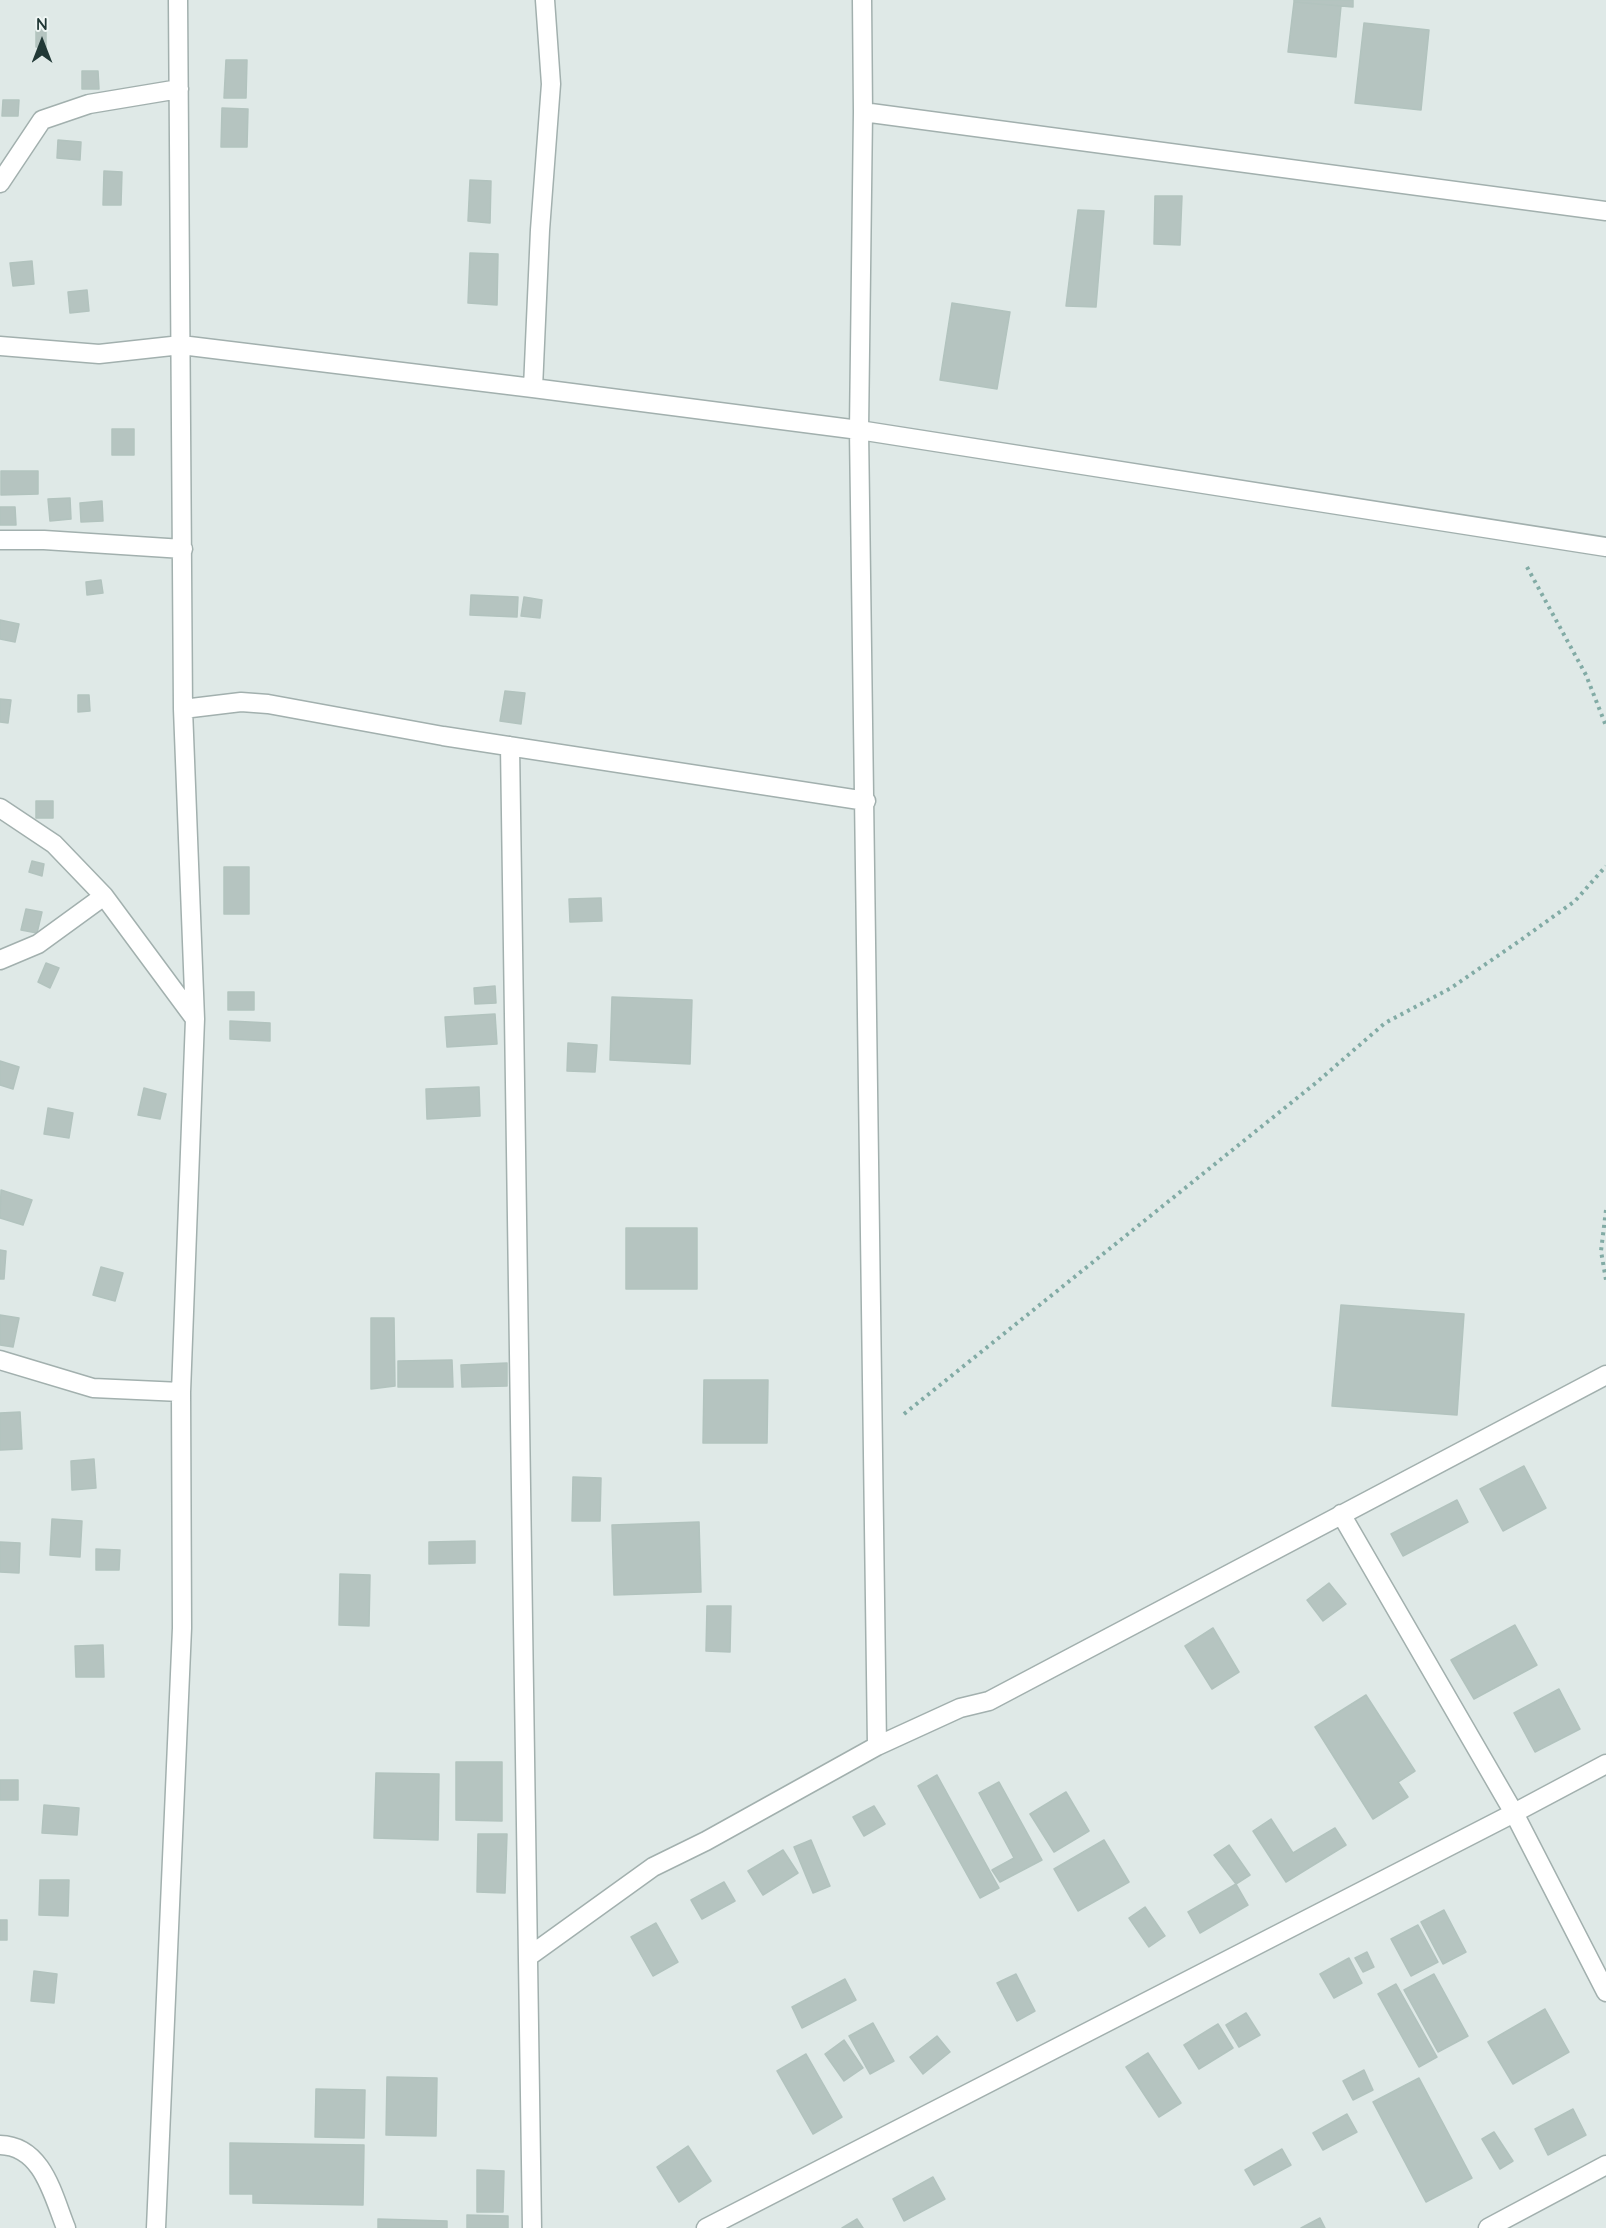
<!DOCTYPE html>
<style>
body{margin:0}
#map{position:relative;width:1606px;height:2228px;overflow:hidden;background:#dfe9e7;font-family:Quicksand,sans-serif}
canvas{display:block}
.north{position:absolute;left:12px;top:12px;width:60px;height:60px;-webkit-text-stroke:4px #eff6f4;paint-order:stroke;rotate:0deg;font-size:16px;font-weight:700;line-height:24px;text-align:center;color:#213836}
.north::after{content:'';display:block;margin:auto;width:21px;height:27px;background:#213836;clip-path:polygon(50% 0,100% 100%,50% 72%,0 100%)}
</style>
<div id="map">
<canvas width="1606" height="2228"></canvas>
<div class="north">N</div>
</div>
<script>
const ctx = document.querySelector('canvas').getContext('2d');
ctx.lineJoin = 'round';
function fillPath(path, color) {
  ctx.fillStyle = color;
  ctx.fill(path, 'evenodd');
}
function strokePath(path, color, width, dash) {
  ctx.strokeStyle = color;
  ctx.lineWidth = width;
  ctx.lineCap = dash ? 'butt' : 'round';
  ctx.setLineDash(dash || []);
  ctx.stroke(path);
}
const building = new Path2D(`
 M1294,0H1353V7L1294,2Z
 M1294,2L1341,6L1336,57L1288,52Z
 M1364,23L1429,30L1421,110L1355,103Z
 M36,25H46V47H36Z
 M226,60H247L246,98H224Z
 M82,71H98L99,89H82Z
 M3,100H19L18,116H2Z
 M222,108L248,109L247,147H221Z
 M58,140L81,142L80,160L57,158Z
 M104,171L122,172L121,205H103Z
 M470,180L491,181L490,223L468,221Z
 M1155,196H1182L1180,245L1154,244Z
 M1078,210L1104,211L1096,307L1066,306Z
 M470,253L498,254L497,305L468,303Z
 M32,261L34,284L13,286L10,263Z
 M87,290L89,311L70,313L68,292Z
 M952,303L1010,312L997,389L940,380Z
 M112,429H134V455H112Z
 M1,471H38V494L1,495Z
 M70,498L71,519L50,521L48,499Z
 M102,501L103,521L81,522L80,503Z
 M0,507H15L16,525H0Z
 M101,580L103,593L87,595L86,582Z
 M471,595L518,597L517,617L470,615Z
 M524,597L542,600L540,618L521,616Z
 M0,620L19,624L15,642L0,639Z
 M505,691L525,693L521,724L500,721Z
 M78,695H89L90,711L78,712Z
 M0,699L11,700L8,723L0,722Z
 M36,801H53V818H36Z
 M32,861L44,864L42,876L29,872Z
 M224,867H249V914H224Z
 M601,898L602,921L570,922L569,899Z
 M26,909L42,912L37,933L21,930Z
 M46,963L59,968L50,988L38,982Z
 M495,986L496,1003L475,1004L474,988Z
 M228,992H254V1010H228Z
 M612,997L692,1000L690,1064L610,1060Z
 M495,1014L497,1044L447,1047L445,1017Z
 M230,1021L270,1023V1041L230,1039Z
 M568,1043L597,1045L595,1072L567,1071Z
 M0,1061L19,1067L13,1089L0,1085Z
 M479,1087L480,1116L427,1119L426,1089Z
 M144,1088L166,1094L160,1119L138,1115Z
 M48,1108L73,1113L69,1138L44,1134Z
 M1,1190L32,1200L23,1225L0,1218Z
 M626,1228H697V1289H626Z
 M0,1250L6,1251L4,1279H0Z
 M101,1267L123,1273L115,1301L93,1295Z
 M1341,1305L1464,1314L1457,1415L1332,1406Z
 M0,1315L19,1318L13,1347L0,1345Z
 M371,1318H394L395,1386L371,1389Z
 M452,1360L453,1387H398V1361Z
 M507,1363V1386L462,1387L461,1365Z
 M704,1380H768L767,1443H703Z
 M20,1412L22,1449L0,1450V1413Z
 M94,1459L96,1488L72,1490L71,1461Z
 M1524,1466L1546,1508L1503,1531L1480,1489Z
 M573,1477L601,1478L600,1521H572Z
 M1457,1500L1468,1522L1403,1556L1391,1534Z
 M52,1519L82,1521L80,1557L50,1555Z
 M699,1522L701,1592L614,1595L612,1525Z
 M475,1541V1563L429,1564V1542Z
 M0,1542L20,1543L19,1573L0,1572Z
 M96,1549L120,1550L119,1570H96Z
 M340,1574L370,1575L369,1626L339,1625Z
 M1329,1583L1346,1604L1323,1621L1307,1600Z
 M707,1606H731L730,1652L706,1651Z
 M1515,1625L1537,1665L1474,1699L1451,1660Z
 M1213,1628L1239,1672L1212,1689L1185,1646Z
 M103,1645L104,1677H76L75,1646Z
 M1559,1689L1580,1729L1535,1752L1514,1713Z
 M1366,1695L1415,1771L1398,1782L1408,1797L1373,1819L1315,1727Z
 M456,1762H502V1821L456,1820Z
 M376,1773L439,1774L438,1840L374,1838Z
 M937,1775L999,1888L980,1898L918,1786Z
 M0,1780H18V1800H0Z
 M999,1782L1042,1860L1000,1882L992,1870L1014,1858L979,1793Z
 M1066,1792L1089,1831L1054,1852L1030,1814Z
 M44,1805L79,1808L77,1835L42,1833Z
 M874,1806L885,1824L864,1836L853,1817Z
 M1271,1819L1293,1853L1335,1828L1346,1845L1286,1882L1253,1831Z
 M478,1834H507L505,1893L477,1892Z
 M811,1840L830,1886L813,1893L794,1847Z
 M1104,1840L1129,1882L1078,1911L1054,1869Z
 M1229,1845L1250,1875L1236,1884L1214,1855Z
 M783,1850L798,1873L763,1895L748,1871Z
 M40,1880H69L68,1916L39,1915Z
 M724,1882L735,1901L702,1919L691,1900Z
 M1236,1884L1248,1905L1200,1933L1188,1912Z
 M1145,1907L1165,1936L1149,1947L1129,1918Z
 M1444,1910L1466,1952L1443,1964L1421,1922Z
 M0,1920H7V1940H0Z
 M656,1923L678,1962L653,1976L631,1937Z
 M1418,1925L1438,1962L1411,1976L1391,1939Z
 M1367,1952L1374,1967L1363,1972L1355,1958Z
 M1349,1958L1362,1983L1334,1998L1320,1974Z
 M34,1971L57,1974L54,2003L31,2001Z
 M1016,1974L1035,2011L1017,2021L997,1983Z
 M1434,1974L1468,2036L1438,2052L1404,1990Z
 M845,1979L856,2000L802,2028L792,2007Z
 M1396,1984L1437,2057L1419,2067L1378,1994Z
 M1545,2009L1569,2052L1513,2084L1488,2042Z
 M1246,2013L1260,2035L1239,2047L1226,2025Z
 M873,2023L894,2061L870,2074L849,2036Z
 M1218,2024L1233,2048L1199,2069L1184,2045Z
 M937,2036L950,2052L923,2074L910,2057Z
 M844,2040L863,2068L844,2081L825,2054Z
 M1148,2053L1181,2103L1159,2117L1126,2067Z
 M806,2054L842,2117L813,2134L777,2071Z
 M1364,2070L1373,2090L1353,2100L1343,2081Z
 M387,2077L437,2078L436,2136L386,2135Z
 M1419,2078L1472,2178L1426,2202L1373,2102Z
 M316,2089L365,2090L364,2138L315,2137Z
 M1573,2109L1586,2135L1548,2155L1535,2129Z
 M1347,2114L1357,2132L1323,2150L1313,2133Z
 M1494,2132L1513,2161L1500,2169L1482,2139Z
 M230,2143L364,2145L363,2205L253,2203V2194H230Z
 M688,2146L711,2181L679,2202L657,2167Z
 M1282,2149L1291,2165L1254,2185L1245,2170Z
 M477,2170L504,2171L503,2212H477Z
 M933,2177L945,2199L904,2221L893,2199Z
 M467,2215L508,2216V2228H467Z
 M1320,2218L1325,2228H1301Z
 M378,2219L447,2221V2228H378Z
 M857,2219L863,2228H842Z`);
fillPath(building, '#b5c4c0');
strokePath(building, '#b2c3be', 1.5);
const street = new Path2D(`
 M862,0L863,112L859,430L877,1746
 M863,112L1606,211
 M0,183L42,120L89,104L179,89
 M0,346L99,354L181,345L533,388L859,430L1606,547
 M533,388L540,230L551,84L545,0
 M0,540H44L183,549
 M183,709L241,702L268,704L443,736L866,801
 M510,746L532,2228
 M0,808L54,844L104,896L195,1019
 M0,960L38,944L104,896
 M0,1360L93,1388L181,1392
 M1341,1514L1514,1813L1606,1992
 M528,1957L653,1867L706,1841L877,1746L960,1708L989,1701L1606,1375
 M0,2145C43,2146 53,2196 66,2228
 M156,2228L182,1628L181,1392L195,1019L183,709L178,0
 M706,2228L1514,1813L1606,1764
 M1488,2228L1606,2165`);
strokePath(street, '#a2b0ae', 21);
strokePath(new Path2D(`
 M1527,567L1586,675L1606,726
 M1606,1210L1601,1251L1606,1280
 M904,1414L1317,1082L1385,1023L1451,988L1518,942L1575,901L1606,866`), '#82aba5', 4, [3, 4.5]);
strokePath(street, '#fff', 18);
</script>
